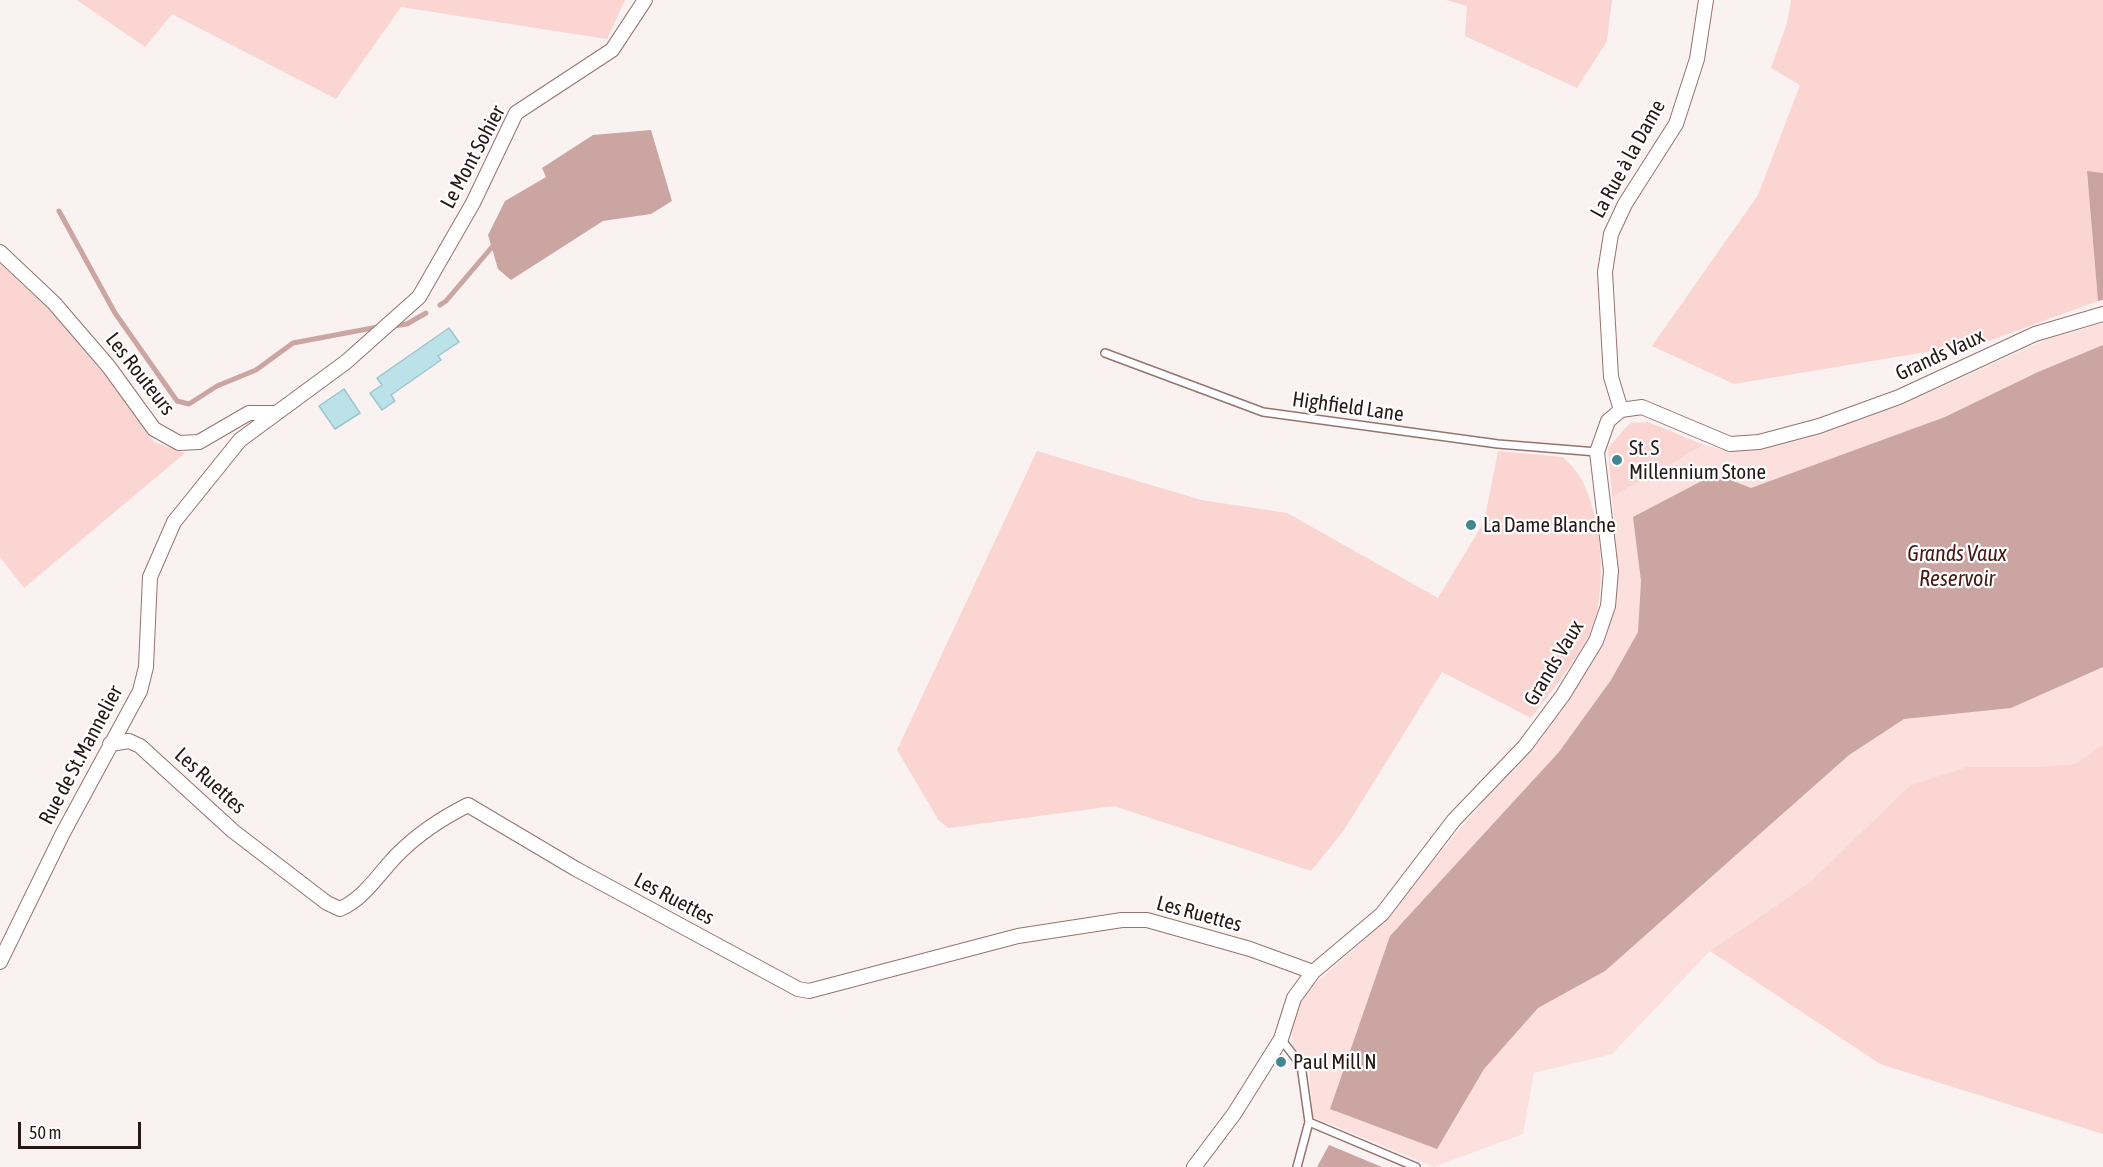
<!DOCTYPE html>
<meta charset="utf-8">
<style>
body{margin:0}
#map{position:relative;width:2103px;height:1167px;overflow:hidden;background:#faf2f1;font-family:"Asap Condensed",sans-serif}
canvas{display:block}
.scale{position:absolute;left:18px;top:1122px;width:123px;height:27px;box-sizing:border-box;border:3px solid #251817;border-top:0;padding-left:8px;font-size:18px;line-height:21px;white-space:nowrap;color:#251817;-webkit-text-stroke:4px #fff;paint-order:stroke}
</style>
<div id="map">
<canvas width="2103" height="1167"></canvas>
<div class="scale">50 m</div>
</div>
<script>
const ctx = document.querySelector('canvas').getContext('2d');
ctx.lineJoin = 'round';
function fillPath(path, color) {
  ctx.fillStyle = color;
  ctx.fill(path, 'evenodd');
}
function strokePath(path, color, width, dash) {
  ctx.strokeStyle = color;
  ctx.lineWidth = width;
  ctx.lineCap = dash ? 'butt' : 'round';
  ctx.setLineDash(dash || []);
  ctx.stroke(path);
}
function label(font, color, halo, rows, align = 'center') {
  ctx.font = font + ' "Asap Condensed",sans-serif';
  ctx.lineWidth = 4.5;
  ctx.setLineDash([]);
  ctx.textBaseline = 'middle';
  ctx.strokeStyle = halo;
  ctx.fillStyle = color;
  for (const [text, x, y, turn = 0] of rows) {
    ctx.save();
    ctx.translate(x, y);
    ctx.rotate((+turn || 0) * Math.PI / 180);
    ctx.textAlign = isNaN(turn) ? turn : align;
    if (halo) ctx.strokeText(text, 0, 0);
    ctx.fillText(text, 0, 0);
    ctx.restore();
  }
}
fillPath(new Path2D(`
 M2103,323V745L2077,764L1909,786L1810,882L1710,951L1612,1054L1534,1073L1523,1134L1434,1167L1313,1117L1309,1069L1293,1045L1291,1028L1303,994L1361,943L1393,908L1553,719L1594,658L1613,612L1617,564L1612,497L1704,445L1730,451L1779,444L1904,404L2047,339Z`), '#fce0dd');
fillPath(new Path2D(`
 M77,0H625L607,39L401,7L336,99L172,14L145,47Z
 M1446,0H1612L1607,41L1577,88L1465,36L1467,6Z
 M1791,0H2103V173L2087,172L2098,301L1986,342L1734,384L1652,346L1758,195L1800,85L1771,68L1787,23Z
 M0,263L49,308L109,380L154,442L185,453L24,588L0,557Z
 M1648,422L1704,445L1612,497L1608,448L1630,423Z
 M1037,451L1201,500L1287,513L1438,598L1484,522L1498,451L1563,457C1570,464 1579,473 1583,482C1601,520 1607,581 1594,622C1583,654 1552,690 1531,718L1442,672L1344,830L1311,871L1114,806L949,828L939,821L897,750Z
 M2103,745V1134L1880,1064L1710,951L1810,882L1909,786L1967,767H2041L2076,764Z`), '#fad5d1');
fillPath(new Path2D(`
 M2087,171L2103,173V300L2098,301Z`), '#c9a39f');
fillPath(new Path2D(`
 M651,130L672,201L651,214L603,221L511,280L498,269L488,235L505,201L546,177L542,168L593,135Z
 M2103,345V667L2011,708L1904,719L1849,755L1605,971L1538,1008L1484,1069L1437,1149L1330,1109L1390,936L1559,752L1611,680L1638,632L1641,581L1633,517L1715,474L1751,488L1945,417L2038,372Z
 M1329,1145L1382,1167H1317Z`), '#cba5a1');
strokePath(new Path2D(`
 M59,211L115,313L177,401L189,404L217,386L256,370L293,343L378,327
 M440,305L446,301L492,247
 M393,326L407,324L426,313`), '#cba5a1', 5);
const building = new Path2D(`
 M449,328L459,342L438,356L441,360L391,395L395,401L382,410L370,393L382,385L377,378Z
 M344,389L360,413L335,429L319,406Z`);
fillPath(building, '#bae2e8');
strokePath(building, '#9ec5cc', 1.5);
const service = new Path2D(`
 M1105,353L1263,412L1498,444L1597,452
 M1281,1039L1301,1065L1309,1122L1416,1167
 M1297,1167L1309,1122`);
const minor = new Path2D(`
 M0,252L54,303L109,367L154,429L179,443L199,442L249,413H273
 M1621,410L1611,377L1605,272L1611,234L1625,204L1676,124L1697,59L1706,0
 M110,744L129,741L140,746L233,831L327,903L340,909C365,898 379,873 398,854C417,835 444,817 468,805L576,869L798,989L809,991L1018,936L1122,920H1147L1250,949L1313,972
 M0,962L63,833L140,691L146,667L150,577L174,522L240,440L346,362L419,297L473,203L516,113L612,50L645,0
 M1194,1167L1234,1114L1281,1039L1294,998L1313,972L1382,914L1454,820L1525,746L1563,695L1596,641L1608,606L1611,571L1597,452L1608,421L1621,410L1642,407L1730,444L1759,442L1819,426L1899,397L2035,334L2103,314`);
strokePath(service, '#947370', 10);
strokePath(minor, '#947370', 16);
strokePath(service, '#fff', 7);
strokePath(minor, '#fff', 14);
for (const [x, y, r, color] of [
 [1617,460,6,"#418792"],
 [1471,525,6,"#418792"],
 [1281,1062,6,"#418792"]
]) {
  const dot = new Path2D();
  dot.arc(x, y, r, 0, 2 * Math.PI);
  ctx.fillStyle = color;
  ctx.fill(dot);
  strokePath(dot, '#fff', 2);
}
label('21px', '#251817', '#fff', [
 ["Le Mont Sohier",473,157,-62],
 ["La Rue à la Dame",1628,159,-61],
 ["Grands Vaux",1940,355,-25],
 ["Les Routeurs",140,374,52],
 ["Highfield Lane",1348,407,8],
 ["Grands Vaux",1554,663,-59],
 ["Rue de St.Mannelier",81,755,-62],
 ["Les Ruettes",210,781,42],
 ["Les Ruettes",674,899,28],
 ["Les Ruettes",1199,914,15]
]);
label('21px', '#251817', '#fff', [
 ["St. S",1629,448],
 ["Millennium Stone",1629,472],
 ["La Dame Blanche",1483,525],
 ["Paul Mill N",1293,1062]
], 'left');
label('italic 22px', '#481715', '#fff', [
 ["Grands Vaux",1957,554],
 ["Reservoir",1957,579]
]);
</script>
